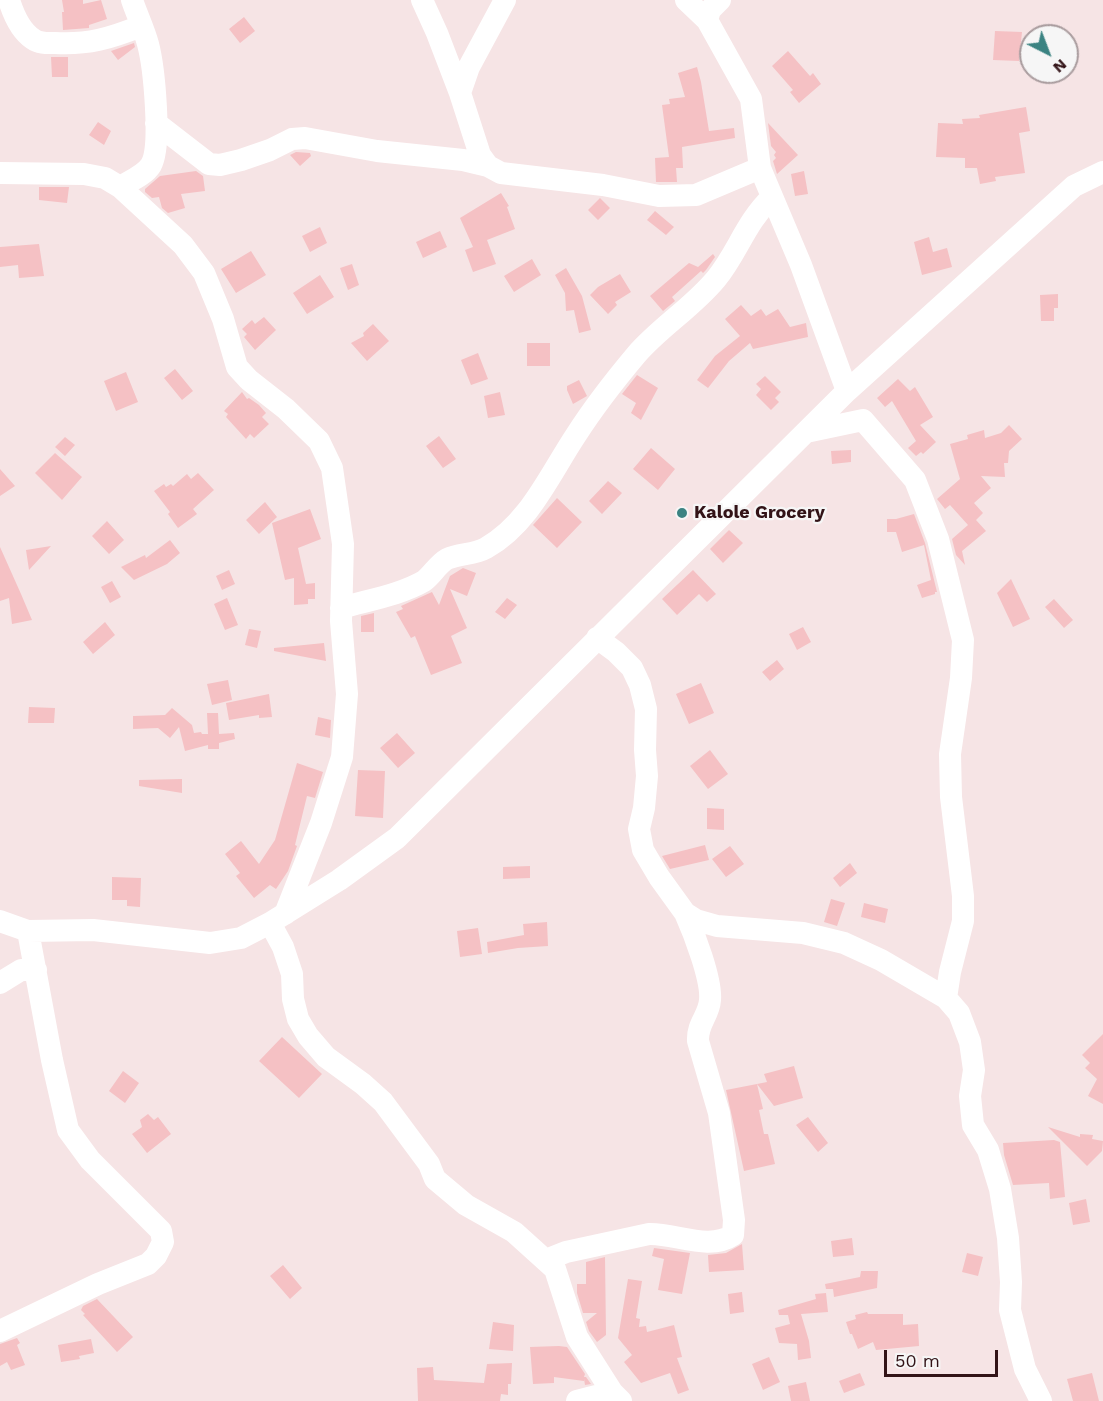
<!DOCTYPE html>
<style>
body{margin:0}
#map{position:relative;width:1103px;height:1401px;overflow:hidden;background:#f6e4e5;font-family:"Work Sans",sans-serif}
canvas{display:block}
.north{position:absolute;left:1019px;top:24px;width:60px;height:60px;box-sizing:border-box;background:#f6f6f6;border:2px solid #a89b9d;border-radius:50%;rotate:138deg;font-size:16px;font-weight:700;line-height:24px;text-align:center;color:#321317}
.north::after{content:'';display:block;margin:auto;width:21px;height:27px;background:#3b8382;clip-path:polygon(50% 0,100% 100%,50% 72%,0 100%)}
.scale{position:absolute;left:884px;top:1350px;width:114px;height:27px;box-sizing:border-box;border:3px solid #321317;border-top:0;padding-left:8px;font-size:18px;line-height:21px;white-space:nowrap;color:#321317;-webkit-text-stroke:4px #f6f6f6;paint-order:stroke}
</style>
<div id="map">
<canvas width="1103" height="1401"></canvas>
<div class="north">N</div>
<div class="scale">50 m</div>
</div>
<script>
const ctx = document.querySelector('canvas').getContext('2d');
ctx.lineJoin = 'round';
function fillPath(path, color) {
  ctx.fillStyle = color;
  ctx.fill(path, 'evenodd');
}
function strokePath(path, color, width, dash) {
  ctx.strokeStyle = color;
  ctx.lineWidth = width;
  ctx.lineCap = dash ? 'butt' : 'round';
  ctx.setLineDash(dash || []);
  ctx.stroke(path);
}
function label(font, color, halo, rows, align = 'center') {
  ctx.font = font + ' "Work Sans",sans-serif';
  ctx.lineWidth = 4.5;
  ctx.setLineDash([]);
  ctx.textBaseline = 'middle';
  ctx.strokeStyle = halo;
  ctx.fillStyle = color;
  for (const [text, x, y, turn = 0] of rows) {
    ctx.save();
    ctx.translate(x, y);
    ctx.rotate((+turn || 0) * Math.PI / 180);
    ctx.textAlign = isNaN(turn) ? turn : align;
    if (halo) ctx.strokeText(text, 0, 0);
    ctx.fillText(text, 0, 0);
    ctx.restore();
  }
}
fillPath(new Path2D(`
 M62,0H83V4L101,0L107,19L89,25V28L63,30L62,12H64Z
 M244,17L255,31L240,43L229,29Z
 M995,31L1022,32L1019,61L993,60Z
 M134,43L135,47L118,60L111,51Z
 M788,51L810,76L813,73L821,84L799,103L790,92L793,90L772,66Z
 M51,57H68V77H52Z
 M697,67L701,82L709,131L734,128L735,138L682,147L683,168H676L677,182H656L655,158L669,157L662,105L670,104L669,99L685,97L678,73Z
 M1026,107L1030,131L1019,133L1025,173L995,177L996,181L980,184L977,168H965V158L936,157L938,123L963,124L962,119L980,118L979,115Z
 M98,122L111,131L104,145L89,135Z
 M768,123L798,155L777,174L773,161L776,158L774,155L776,152L771,146Z
 M296,152L310,153L311,156L300,166L290,155Z
 M196,171L203,176L205,191L181,194L185,208L168,213L162,208L159,197L152,198L145,192V189L160,176Z
 M804,171L808,194L795,196L791,174Z
 M39,187H69L67,203L39,200Z
 M501,193L509,206L507,207L515,229L487,240L496,264L473,272L465,250L473,247L460,218Z
 M600,198L610,208L598,220L588,210Z
 M655,211L674,227L666,235L647,220Z
 M320,227L327,243L310,252L302,236Z
 M440,231L447,247L423,258L416,242Z
 M929,237L933,252L947,248L952,267L922,275L914,242Z
 M39,244L44,276L19,278L18,265L0,267V247Z
 M251,251L266,275L236,293L221,269Z
 M713,254L715,257L706,270L703,273L701,271L672,297L675,301L663,311L650,296L689,263L698,267Z
 M532,259L541,275L514,292L504,276Z
 M352,264L359,285L348,290L340,268Z
 M566,268L582,296L591,330L579,333L574,310L566,311L565,293L555,275Z
 M620,274L631,292L615,302L617,305L608,314L590,295L598,287Z
 M320,275L334,297L307,314L293,293Z
 M1058,294V308H1054V321H1041L1040,295Z
 M741,305L751,316L761,309L766,316L778,309L790,327L806,323L808,337L753,349L750,343L729,361L708,388L697,380L715,356L740,336L725,319Z
 M264,317L276,330L255,350L244,337L247,334L242,329L252,320L255,324Z
 M373,324L389,341L367,361L351,343L364,336L363,333Z
 M527,343H550V366H527Z
 M478,353L488,379L471,385L461,360Z
 M175,369L193,391L182,400L164,378Z
 M126,372L138,402L116,411L104,381Z
 M637,375L658,388L641,420L631,413L636,403L622,394Z
 M765,376L781,392L775,398L779,402L771,410L756,395L761,389L756,384Z
 M898,379L910,391L915,387L933,417L920,425L936,442L923,454L921,452L916,456L908,448L916,441L892,401L885,407L877,398Z
 M579,380L587,396L573,404L567,390V386Z
 M242,392L247,399L249,398L259,405L266,413L262,417L269,424L254,438L250,434L246,439L226,417L228,414L224,411Z
 M500,392L505,415L488,418L484,396Z
 M1009,425L1022,439L1009,451L1008,463H1004L1005,477L981,476L991,488L974,503L983,513L976,520L986,531L962,551L965,565L956,555L952,539L968,525L950,505L945,509L937,499L960,479L950,444L968,439L967,435L984,430L985,438L1001,433Z
 M439,436L456,459L443,468L426,446Z
 M65,437L75,445L65,456L55,447Z
 M651,448L675,469L658,490L633,469Z
 M851,450V462L832,464L831,451Z
 M55,453L82,477L62,500L35,473Z
 M0,469L15,486L0,496Z
 M198,473L214,490L193,509L197,514L178,528L168,514L170,512L154,491L164,484L166,487L171,484L173,486L187,474L191,479Z
 M608,481L622,493L602,514L589,501Z
 M557,498L582,522L557,548L533,525Z
 M265,502L277,517L259,534L246,520Z
 M310,509L321,539L298,548L306,584L315,583V599H308V604L294,605V578L285,580L272,523Z
 M914,514L925,543L937,592H935V594L922,598L917,585L931,580L924,545L902,552L896,532H887V519H896Z
 M107,521L124,540L109,554L92,536Z
 M729,530L743,543L723,563L710,549Z
 M170,540L180,553L167,564L134,580L121,567L145,555L146,558Z
 M51,546L29,570L26,550Z
 M0,547L21,594L32,620L12,624L9,598L0,601Z
 M463,568L476,573L467,596L450,589L467,628L451,636L462,663L431,675L415,636L411,638L396,612L403,609L401,606L432,592L439,605L450,576Z
 M229,570L235,584L222,590L216,576Z
 M693,570L716,594L707,602L699,594L677,615L662,599Z
 M1011,579L1030,619L1013,627L997,593Z
 M112,581L121,597L110,603L101,587Z
 M227,598L238,625L225,630L214,604Z
 M507,598L517,605L505,619L495,612Z
 M1054,599L1073,620L1064,628L1045,607Z
 M374,613V632H361V616Z
 M105,622L115,635L93,654L83,642Z
 M803,627L811,642L797,650L789,634Z
 M249,629L261,631L257,648L245,645Z
 M324,643L326,661L274,651V648Z
 M777,660L784,669L770,681L762,672Z
 M228,680L232,700L212,705L207,684Z
 M701,683L714,713L689,724L676,694Z
 M269,694L272,717L259,718V715L229,720L226,703Z
 M29,707L55,708L54,723H28Z
 M172,708L192,725L194,733L201,732L202,734H208L207,713H218L219,734L234,733L235,739L219,743V749H208V745L185,751L179,727L170,738L158,728L133,729V716L165,715Z
 M318,717L331,720L330,738L315,735Z
 M397,733L415,753L398,768L380,748Z
 M710,750L728,774L708,789L690,766Z
 M297,763L323,772L315,798L307,796L295,845L297,846L288,871L276,889L270,885L254,898L236,876L240,873L225,854L241,841L259,864L275,840Z
 M358,770L385,771L383,818L355,816Z
 M182,779V793L139,786V780Z
 M707,808L724,809V830L707,829Z
 M705,845L709,860L670,869L662,856Z
 M730,846L744,864L726,877L712,859Z
 M850,863L857,873L840,887L833,878Z
 M530,866V878L503,879V867Z
 M112,877L141,878L140,907L127,906V900H112Z
 M831,899L845,903L837,926L824,922Z
 M864,903L888,909L885,923L861,917Z
 M547,922L548,946L518,948L488,953L487,942L524,935L523,924Z
 M478,928L482,954L460,957L457,931Z
 M1103,1034V1104L1088,1096L1097,1079L1085,1068L1090,1063L1082,1055Z
 M282,1037L322,1074L299,1098L259,1061Z
 M794,1066L803,1098L774,1106L757,1084L767,1082L764,1074Z
 M123,1071L139,1083L125,1103L109,1091Z
 M757,1084L763,1109L759,1110L764,1134H768L775,1164L744,1171L726,1090Z
 M148,1114L154,1120L158,1117L171,1134L147,1153L132,1134L142,1127L140,1120Z
 M808,1117L828,1143L818,1152L796,1125Z
 M1048,1127L1080,1137V1134L1093,1135L1092,1139L1103,1141L1102,1151L1087,1166Z
 M1054,1140L1060,1142L1065,1197L1050,1199L1049,1183L1013,1185L1004,1155L1003,1143Z
 M1086,1199L1090,1222L1073,1225L1069,1203Z
 M852,1238L854,1255L833,1257L831,1241Z
 M742,1244L744,1270L709,1272L708,1255L726,1253Z
 M654,1248L690,1253L682,1294L658,1290L664,1259L652,1256Z
 M967,1253L983,1257L978,1276L962,1272Z
 M605,1257L606,1335L597,1342L589,1331L586,1322L597,1313H583L577,1293V1284H586V1262Z
 M283,1265L302,1288L290,1299L270,1276Z
 M861,1271H878L877,1288L834,1297L833,1289H826L825,1284L860,1277Z
 M628,1279L642,1281L636,1318L640,1319L639,1327L646,1326L647,1332L674,1325L682,1357L677,1358L689,1390L678,1394L670,1373L641,1383L624,1362L632,1355L618,1338Z
 M742,1292L744,1312L730,1314L728,1294Z
 M826,1293L828,1312L801,1314L809,1341L811,1358L798,1360L797,1344L779,1343L775,1328L790,1324L788,1315H779L778,1310L816,1299L815,1294Z
 M97,1299L133,1337L117,1352L83,1315L85,1314L81,1310L83,1306Z
 M867,1312L868,1314H903V1325L918,1324L919,1346L876,1350L873,1342L858,1349L852,1334H850L846,1322L856,1319L855,1315Z
 M493,1322L514,1325L513,1351L489,1349Z
 M17,1338L20,1343L17,1345L25,1365L11,1370L7,1362L0,1366V1344Z
 M91,1339L94,1353L79,1356L80,1359L61,1362L58,1345Z
 M559,1346L567,1347L585,1374L584,1377H586L591,1384L585,1385L584,1379V1381L554,1377V1383L533,1384L530,1347Z
 M769,1357L780,1382L763,1390L752,1364Z
 M512,1363L511,1384H508V1395L501,1394L500,1401H418L417,1368L433,1367L434,1380L484,1383L487,1364Z
 M860,1373L865,1385L844,1393L839,1381Z
 M1092,1373L1099,1401H1073L1067,1379Z
 M806,1382L810,1401H791L788,1386Z`), '#f5c1c4');
strokePath(new Path2D(`
 M9,0C13,13 21,31 33,39C40,44 48,43 55,43C88,45 111,38 141,26
 M422,0L437,33L460,93L480,155L488,166L501,173L603,185L659,196L696,195L760,168L801,265L847,391
 M686,0L707,20
 M720,0L710,10L707,20L751,99L760,168
 M460,93L469,67L505,0
 M156,123L209,164L220,165L241,160L270,150L292,139L305,138L377,151L463,160L488,166
 M0,173L84,174L105,178L120,187L183,245L204,273L223,319L237,367L249,380L286,409L319,441L332,468L343,544L341,621L347,694L342,757L321,823L285,914
 M120,187C130,181 145,175 151,165C162,146 154,67 148,44C144,29 137,15 132,0
 M806,432L863,420L915,480L938,539L963,640L961,678L950,754L951,797L963,896V921L950,972L946,998
 M341,608C368,600 400,595 424,581C432,575 438,564 447,559C459,553 474,555 486,548C529,524 550,474 576,435C594,407 615,380 636,355C660,327 692,308 716,279C738,252 745,223 772,197
 M597,638L616,652L632,668L640,685L646,709L645,750L647,776L644,808L639,829L643,850L659,877L685,913L696,920L717,926L803,933L844,943L881,960L946,998L959,1013L970,1042L974,1070L970,1096L973,1125L988,1150L1000,1189L1008,1238L1011,1282L1010,1310L1025,1369L1041,1401
 M0,921L28,931L93,930L210,943L241,938L270,923L339,880L397,838L847,391L1074,186L1103,172
 M270,923L283,947L292,974L293,999L298,1019L308,1036L326,1057L363,1084L383,1102L429,1164L435,1179L466,1205L514,1232L555,1269L577,1337L612,1392L621,1401
 M0,983L21,970H36
 M546,1260L566,1252L649,1234C675,1233 709,1251 733,1235L734,1220L719,1113L698,1041C697,1023 709,1016 710,1000C712,980 694,933 685,913
 M0,1331L98,1284L148,1264L156,1256L163,1242L161,1231L90,1160L68,1130L52,1060L28,931
 M577,1401L612,1392`), '#fff', 22);
for (const [x, y, r, color] of [
 [682,513,6,"#3b8382"]
]) {
  const dot = new Path2D();
  dot.arc(x, y, r, 0, 2 * Math.PI);
  ctx.fillStyle = color;
  ctx.fill(dot);
  strokePath(dot, '#f6f6f6', 2);
}
label('bold 18px', '#321317', '#f6f6f6', [
 ["Kalole Grocery",694,513]
], 'left');
</script>
